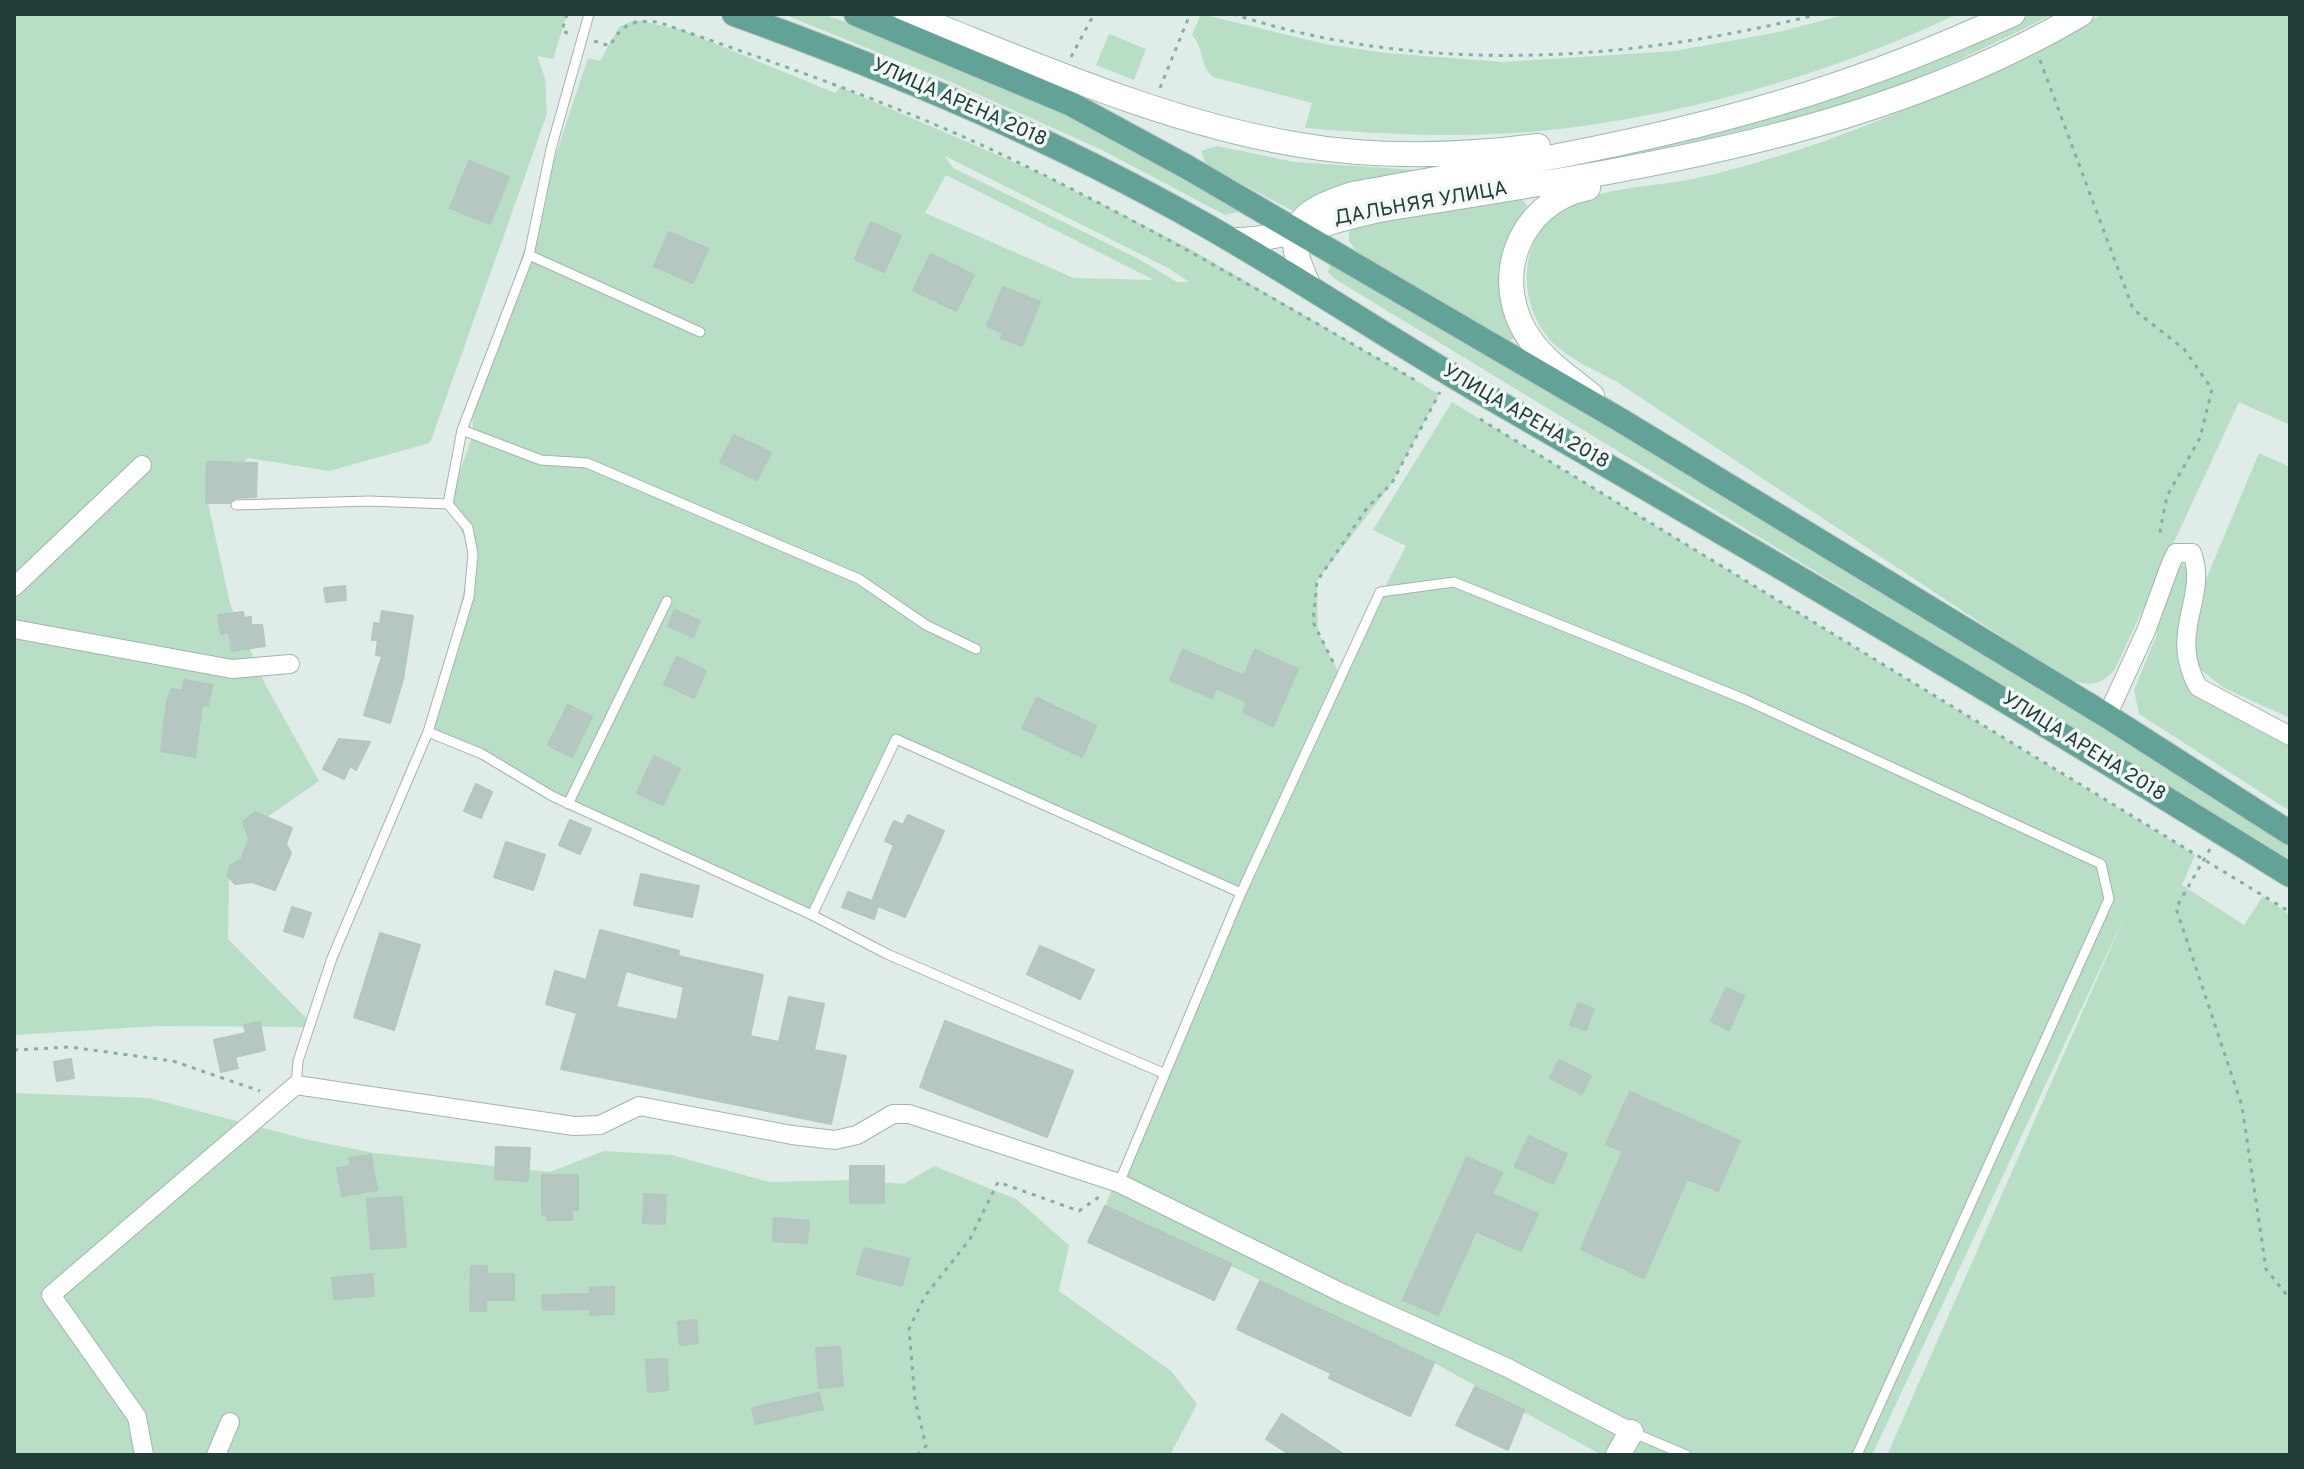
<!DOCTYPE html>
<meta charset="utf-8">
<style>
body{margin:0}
#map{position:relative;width:2304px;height:1469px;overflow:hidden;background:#e0ece7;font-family:Overpass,sans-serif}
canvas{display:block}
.frame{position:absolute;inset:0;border:16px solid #203d37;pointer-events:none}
</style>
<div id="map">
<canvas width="2304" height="1469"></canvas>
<div class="frame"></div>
</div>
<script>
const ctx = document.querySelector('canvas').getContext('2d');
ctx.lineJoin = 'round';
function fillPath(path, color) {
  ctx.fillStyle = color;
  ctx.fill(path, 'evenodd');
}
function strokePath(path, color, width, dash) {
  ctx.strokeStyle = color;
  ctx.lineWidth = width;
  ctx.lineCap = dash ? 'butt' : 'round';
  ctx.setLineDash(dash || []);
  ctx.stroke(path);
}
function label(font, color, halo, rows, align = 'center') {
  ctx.font = font + ' Overpass,sans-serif';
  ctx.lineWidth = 7;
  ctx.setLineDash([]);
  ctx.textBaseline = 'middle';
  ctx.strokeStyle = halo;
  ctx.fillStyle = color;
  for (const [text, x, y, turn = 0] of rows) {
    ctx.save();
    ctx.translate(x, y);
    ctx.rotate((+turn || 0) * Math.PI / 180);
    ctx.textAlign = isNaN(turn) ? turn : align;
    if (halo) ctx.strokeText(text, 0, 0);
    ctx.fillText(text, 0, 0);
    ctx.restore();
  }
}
fillPath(new Path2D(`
 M14,14H567L553,59L537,56L545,78L547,114L430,443L329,471L248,458L208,503L230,604L265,684L319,781L266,818L229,877L228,939L315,1027L158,1026L14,1035Z
 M783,14H822L860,27L1035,100L1222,194L1237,212L1225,215L1104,151L953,83Z
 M1201,14L1325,44L1386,53L1503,62L1675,51L1779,32L1847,14H1957C1823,79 1643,128 1494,134C1431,137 1369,133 1305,128L1312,103L1213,77C1200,66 1204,48 1192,35Z
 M2030,14H2053C1987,48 1918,80 1848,104C1686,160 1511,179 1344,209C1576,161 1820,129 2030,14Z
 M2102,14H2290V425L2239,402L2115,669C2099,689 2083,686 2061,676L1617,382C1597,371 1573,361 1555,345C1522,313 1515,253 1550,220C1584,186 1649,188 1693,179C1721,173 1749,165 1775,157C1845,137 1912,107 1978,77C2020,58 2063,39 2102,14Z
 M635,20L682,30L835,93L840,87L1041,174L1185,246L1439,394L1392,483L1317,581L1318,632L1340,675L1406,546L1373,530L1452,402L2195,855L2182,885L2244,925L2263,896L2290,915V1455H1887L2126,913L1872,1455H1602L1434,1363L1105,1206L1241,893L896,739L812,915L568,804L428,732L473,554L448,504L473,435L472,406L588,58L600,61L619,27ZM945,156L1170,269L1189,282H1177L1137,258L953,168ZM946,175L1154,280L1074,278L925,213Z
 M1109,34L1146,49L1134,80L1096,65Z
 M1217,146L1294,162L1416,170L1293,211L1206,165L1201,151Z
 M1519,195L1528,207L1519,220L1515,330V338L1509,341L1357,252L1349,241V228Z
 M1337,263L2179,773L2290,844V860L1335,279L1328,272L1330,265Z
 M2259,453L2290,467V718L2224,688L2192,663L2198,687L2255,729L2290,747V811L2139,714L2134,690L2157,634L2159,592L2183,563L2198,579L2200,594Z
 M14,1093L149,1098L309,1140L374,1153L550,1172L604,1151L672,1155L769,1182L854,1180L904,1184L934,1166L1016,1199L1069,1245L1059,1291L1171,1371L1197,1404L1170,1455H14Z`), '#b8dec5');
const building = new Path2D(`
 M469,161L509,177L490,224L450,208Z
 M871,222L901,236L884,272L855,259Z
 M669,232L708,249L693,283L654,266Z
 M931,254L974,275L956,311L913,290Z
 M1003,287L1040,302L1022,346L1001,338L1003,333L987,326Z
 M734,435L771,453L757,480L720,462Z
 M207,462L257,463L256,497L235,498L229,503H206Z
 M345,586L346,600L326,602L324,588Z
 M675,610L700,621L693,637L668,626Z
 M382,611L413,616L403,679L390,723L364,715L382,656L376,655L378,640H372L374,623L380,624Z
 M243,612L244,618L251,617V625H262L265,646L232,651L229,632L221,634L218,615Z
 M1183,650L1244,676L1255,650L1298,669L1273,726L1243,712L1247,702L1216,688L1212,698L1170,680Z
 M677,657L706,671L694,698L664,684Z
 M184,680L212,685L208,706L202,705L195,757L161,751L167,701L172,689L182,691Z
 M1037,698L1096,726L1082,757L1022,728Z
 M568,705L592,717L572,757L548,745Z
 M339,739L370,742L356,770L350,766L344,779L323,769Z
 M654,756L680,769L663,805L637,793Z
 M476,784L492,792L481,818L464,811Z
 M255,812L292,828L286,844L291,853L275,890L252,882L235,884L228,876L230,866L241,860L249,838L243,822Z
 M908,815L944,831L905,917L878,906L874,919L842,907L848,892L872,901L894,845L885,841L894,821L903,825Z
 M570,820L591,829L580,854L559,845Z
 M506,842L545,855L533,890L494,877Z
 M641,874L699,886L692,917L634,905Z
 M292,907L311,913L303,937L284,931Z
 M600,930L679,951L678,956L763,975L750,1036L779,1042L789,997L824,1004L814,1050L846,1056L831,1124L561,1069L577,1013L546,1004L555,971L586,980ZM626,971L684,987L677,1020L616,1007Z
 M380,933L420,945L394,1030L354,1017Z
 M1040,946L1094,970L1080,999L1027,974Z
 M1726,988L1744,996L1729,1030L1711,1021Z
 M1578,1003L1594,1009L1586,1030L1570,1025Z
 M945,1021L1073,1071L1047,1137L920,1087Z
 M260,1022L265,1050L235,1057L238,1068L221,1072L214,1040L246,1033L244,1025Z
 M71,1059L74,1078L57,1081L54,1062Z
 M1559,1060L1591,1076L1582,1094L1550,1078Z
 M1630,1092L1740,1141L1718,1191L1687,1179L1644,1278L1581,1249L1623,1151L1606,1144Z
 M1529,1136L1567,1154L1553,1184L1515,1166Z
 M496,1147L530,1148L528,1181L495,1179Z
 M371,1155L377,1190L342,1196L337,1168L351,1166L349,1158Z
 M1467,1157L1502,1173L1492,1194L1538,1214L1521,1251L1476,1231L1438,1315L1403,1300Z
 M850,1166H884V1203H850Z
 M542,1175H578V1210H572V1220H547V1215H542Z
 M644,1194L666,1195L665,1224L643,1223Z
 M402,1197L406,1247L371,1249L367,1199Z
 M1105,1206L1231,1264L1214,1300L1088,1242Z
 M774,1218L809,1221L807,1243L773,1241Z
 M864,1248L909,1259L902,1286L857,1274Z
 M471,1266H487V1274H514V1300H486V1311H470Z
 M372,1274L374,1296L334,1299L332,1278Z
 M1260,1281L1434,1363L1410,1416L1329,1378L1331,1373L1237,1329Z
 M614,1287V1314L590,1315V1309L543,1310L542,1295L590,1294V1288Z
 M696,1320L698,1343L680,1345L678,1322Z
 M840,1347L843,1386L819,1388L816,1348Z
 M667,1359L668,1390L648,1392L646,1360Z
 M1475,1387L1524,1410L1508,1450L1456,1425Z
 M819,1393L823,1409L756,1424L752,1408Z
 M1282,1414L1345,1455H1290L1266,1439Z`);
fillPath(building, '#b6c7c1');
strokePath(building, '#b3c6bf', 2);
const lane = new Path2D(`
 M589,14L551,149L529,255L462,430L541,460L587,463L859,579L926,625L976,649
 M529,255L700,332
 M448,504L462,430
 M236,505L369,501L448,504L468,528L473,554L469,597L428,732L332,958L298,1061L296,1085
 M428,732L482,754L552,796L812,915L887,954L1163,1073
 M568,804L667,601
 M812,915L896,739L1241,893
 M1119,1183L1241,893L1380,592L1454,582L1744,699L2101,864L2109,899L1857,1455
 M1634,1433L1686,1455`);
const street = new Path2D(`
 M14,587L142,465
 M14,629L232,669L290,664
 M2107,716L2146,631L2171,563L2176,553H2192C2209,598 2167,631 2198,687L2290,736
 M144,1455L137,1417L51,1295L296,1085L574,1126L600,1125L639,1106L792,1135L835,1140L857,1135L893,1114H909L1119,1183L1344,1294L1508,1368L1631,1432
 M216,1455L230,1422`);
const secondary = new Path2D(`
 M907,14C1033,63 1161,121 1294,144C1372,158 1460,156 1538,146
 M1588,188C1517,202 1488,283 1532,342C1547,363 1572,379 1592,396
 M1231,240C1284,241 1337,217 1390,208C1626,170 1872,138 2081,14
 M1310,288C1281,230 1293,213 1353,194C1523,163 1698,135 1861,76C1913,58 1963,36 2013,14
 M1618,1455L1631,1432`);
const primary = new Path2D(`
 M734,14C897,73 1056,140 1207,226C1298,278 1385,336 1475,389C1749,547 2021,708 2290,875
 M856,14L1071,104L1187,167L1622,421L2107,716L2290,833`);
strokePath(lane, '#a3b4af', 11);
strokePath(street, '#a3b4af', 20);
strokePath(secondary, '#9eb8b0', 26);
strokePath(primary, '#c1c9c7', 26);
strokePath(new Path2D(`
 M567,14L562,31L568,33
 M1233,14C1423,76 1628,62 1819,14
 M594,41L610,46C622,23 634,20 658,22C775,63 895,103 1007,157C1147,224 1281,303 1415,380
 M1071,57L1094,14
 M2040,60L2133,309L2184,349L2212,389L2200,438L2167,496L2160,531L2164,537
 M1160,88L1190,14
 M1480,419L2290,912
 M1333,662L1313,622L1317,581L1367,508L1392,483L1440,392
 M2210,849L2176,908L2242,1106L2266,1269L2290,1299
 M14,1050L70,1047L173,1061L260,1091
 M917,1455L926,1446L915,1400L909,1329L925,1296L970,1239L998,1182L1079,1211L1099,1197`), '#80b1a4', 3, [4, 6]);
strokePath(lane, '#fff', 9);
strokePath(street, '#fff', 18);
strokePath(secondary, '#fff', 24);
strokePath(primary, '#63a397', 24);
label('20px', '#203d37', '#f1f8f5', [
 ["УЛИЦА АРЕНА 2018",959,104,24],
 ["ДАЛЬНЯЯ УЛИЦА",1421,205,-10],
 ["УЛИЦА АРЕНА 2018",1525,418,30],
 ["УЛИЦА АРЕНА 2018",2083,748,32]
]);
</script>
